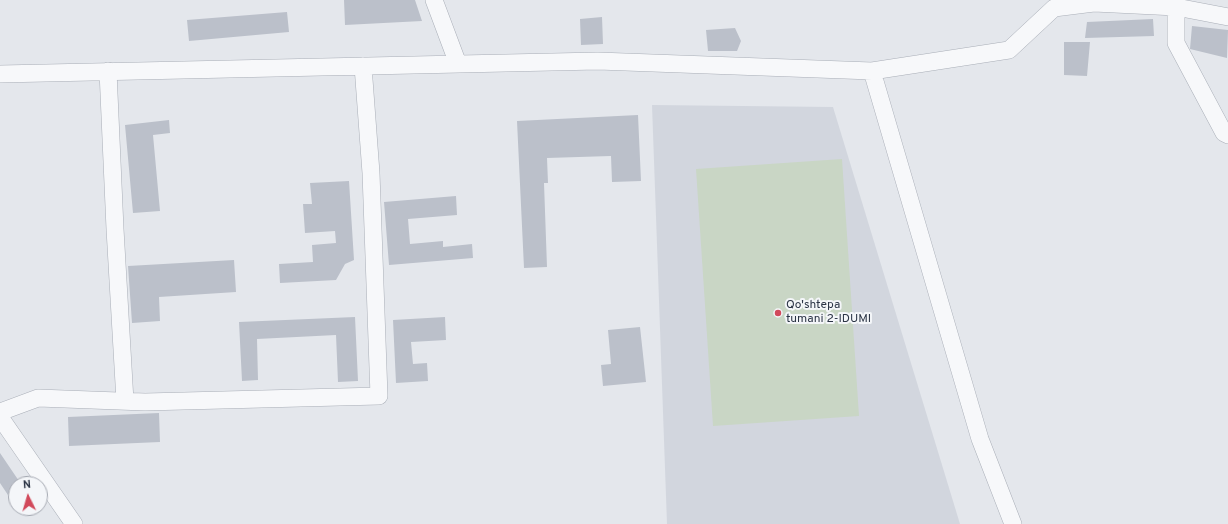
<!DOCTYPE html>
<style>
body{margin:0}
#map{position:relative;width:1228px;height:524px;overflow:hidden;background:#e4e7ec;font-family:Overpass,sans-serif}
canvas{display:block}
.north{position:absolute;left:8px;top:476px;width:40px;height:40px;box-sizing:border-box;background:#f4f6f9;border:1px solid #a4a8b1;border-radius:50%;rotate:355deg;font-size:11px;font-weight:700;line-height:16px;text-align:center;color:#2b3445}
.north::after{content:'';display:block;margin:auto;width:14px;height:18px;background:#d1495b;clip-path:polygon(50% 0,100% 100%,50% 72%,0 100%)}
</style>
<div id="map">
<canvas width="1228" height="524"></canvas>
<div class="north">N</div>
</div>
<script>
const ctx = document.querySelector('canvas').getContext('2d');
ctx.lineJoin = 'round';
function fillPath(path, color) {
  ctx.fillStyle = color;
  ctx.fill(path, 'evenodd');
}
function strokePath(path, color, width, dash) {
  ctx.strokeStyle = color;
  ctx.lineWidth = width;
  ctx.lineCap = dash ? 'butt' : 'round';
  ctx.setLineDash(dash || []);
  ctx.stroke(path);
}
function label(font, color, halo, rows, align = 'center') {
  ctx.font = font + ' Overpass,sans-serif';
  ctx.lineWidth = 4;
  ctx.setLineDash([]);
  ctx.textBaseline = 'middle';
  ctx.strokeStyle = halo;
  ctx.fillStyle = color;
  for (const [text, x, y, turn = 0] of rows) {
    ctx.save();
    ctx.translate(x, y);
    ctx.rotate((+turn || 0) * Math.PI / 180);
    ctx.textAlign = isNaN(turn) ? turn : align;
    if (halo) ctx.strokeText(text, 0, 0);
    ctx.fillText(text, 0, 0);
    ctx.restore();
  }
}
fillPath(new Path2D(`
 M652,105L833,107L960,524H667Z`), '#d2d6de');
fillPath(new Path2D(`
 M842,159L859,416L713,426L696,169Z`), '#c9d6c5');
fillPath(new Path2D(`
 M344,0H415L422,21L345,25Z
 M287,12L289,32L189,41L187,20Z
 M602,17L603,44L581,45L580,19Z
 M1153,19L1154,36L1085,38L1087,22Z
 M1192,26L1228,30L1227,58L1190,49Z
 M735,28L741,41L737,51H708L706,30Z
 M1064,42H1090L1087,76L1064,75Z
 M638,115L641,181L612,182L611,156L547,158L548,183H544L547,267L524,268L517,121Z
 M169,120L170,133L153,135L160,211L133,213L125,125Z
 M349,181L354,260L345,264L336,280L280,283L279,264L313,262L312,245L336,243L335,231L305,233L303,204H312L310,183Z
 M456,196L457,215L408,219L410,244L443,241V247L472,244L473,258L389,265L384,202Z
 M234,260L236,292L159,297L160,321L132,323L128,266Z
 M355,317L358,381L338,382L336,335L257,339L258,380L242,381L239,322Z
 M445,317L446,340L411,342L413,364L427,363L428,381L396,383L393,320Z
 M640,327L646,382L603,386L601,365L611,364L608,330Z
 M159,413L160,442L69,446L68,417Z
 M0,453L21,484H16V489L8,495L0,483Z`), '#bbc0ca');
const street = new Path2D(`
 M434,0L458,64
 M1176,7V43L1224,133L1228,135
 M108,71L115,229L125,401
 M872,71L1009,50L1054,8L1094,3L1176,7L1228,17
 M0,74L598,61L872,71L980,439L1013,524
 M0,412L38,398L145,402L379,396L371,173L363,66
 M0,417L74,524`);
strokePath(street, '#a9aeb7', 18);
strokePath(street, '#f7f8fa', 17);
for (const [x, y, r, color] of [
 [778,313,4,"#d1495b"]
]) {
  const dot = new Path2D();
  dot.arc(x, y, r, 0, 2 * Math.PI);
  ctx.fillStyle = color;
  ctx.fill(dot);
  strokePath(dot, '#f4f6f9', 1.5);
}
label('12px', '#2b3445', '#f4f6f9', [
 ["Qo'shtepa",786,306],
 ["tumani 2-IDUMI",786,320]
], 'left');
</script>
